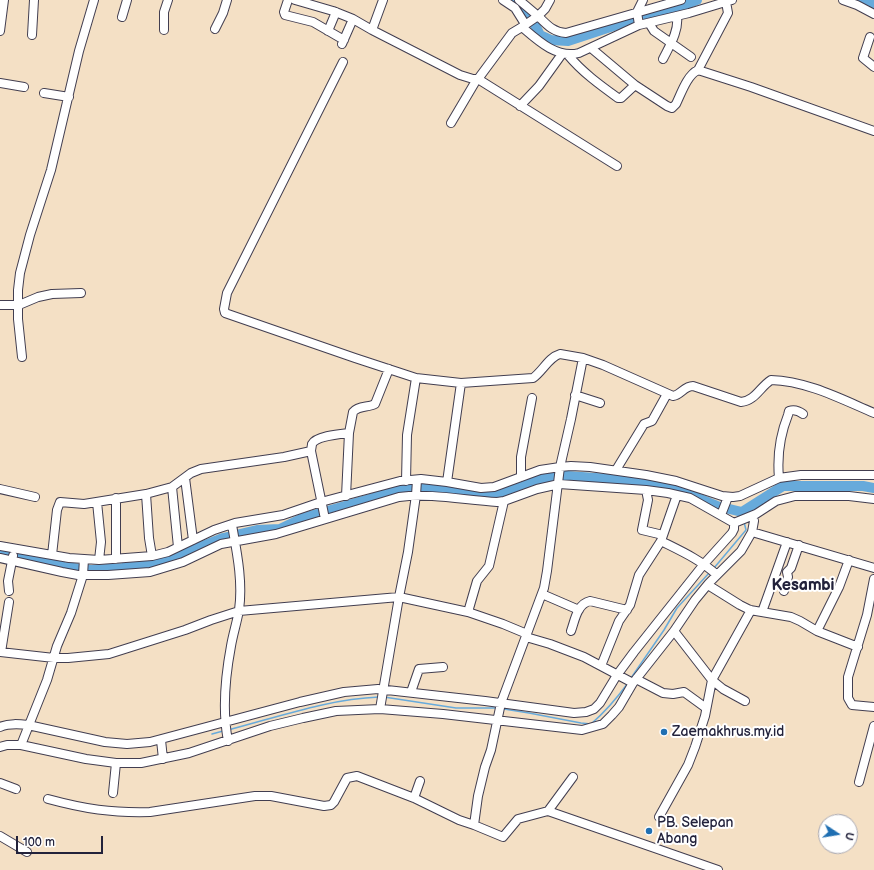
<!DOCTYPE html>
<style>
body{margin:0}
#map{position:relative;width:874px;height:870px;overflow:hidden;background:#f4e0c5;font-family:"Balsamiq Sans",sans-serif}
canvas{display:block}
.north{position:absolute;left:818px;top:814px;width:40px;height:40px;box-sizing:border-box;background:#fff;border:1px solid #a7a7b1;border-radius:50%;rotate:102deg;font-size:11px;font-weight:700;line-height:16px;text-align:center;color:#22223b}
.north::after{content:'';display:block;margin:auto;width:14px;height:18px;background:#1f6fb2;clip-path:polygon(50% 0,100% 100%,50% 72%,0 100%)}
.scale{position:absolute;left:16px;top:836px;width:87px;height:18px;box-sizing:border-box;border:2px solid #22223b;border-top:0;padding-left:5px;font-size:12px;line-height:14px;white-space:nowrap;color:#22223b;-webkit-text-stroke:3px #fff;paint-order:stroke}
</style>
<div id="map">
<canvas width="874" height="870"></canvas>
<div class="north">U</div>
<div class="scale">100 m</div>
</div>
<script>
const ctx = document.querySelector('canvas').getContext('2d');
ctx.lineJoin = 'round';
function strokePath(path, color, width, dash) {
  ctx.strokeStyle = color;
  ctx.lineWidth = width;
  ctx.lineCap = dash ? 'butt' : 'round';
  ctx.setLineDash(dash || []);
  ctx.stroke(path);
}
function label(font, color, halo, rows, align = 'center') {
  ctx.font = font + ' "Balsamiq Sans",sans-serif';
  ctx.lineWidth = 4;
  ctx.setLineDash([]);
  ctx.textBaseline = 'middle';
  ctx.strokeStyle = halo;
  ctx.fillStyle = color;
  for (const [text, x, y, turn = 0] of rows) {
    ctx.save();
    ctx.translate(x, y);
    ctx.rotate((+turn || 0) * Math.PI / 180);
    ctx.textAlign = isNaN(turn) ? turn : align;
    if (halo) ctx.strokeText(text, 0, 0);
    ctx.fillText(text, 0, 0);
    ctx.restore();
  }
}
strokePath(new Path2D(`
 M714,568L746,530L744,522
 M631,678L664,630L677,608L710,572
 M384,697L456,708H498
 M504,709L529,713L581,723L591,724C605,712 617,698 628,683
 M228,730C278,717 328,699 379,697
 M212,734L223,731`), '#67aadb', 1.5);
strokePath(new Path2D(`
 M513,0L535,25L540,35L551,40L568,41L647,15L678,8L697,0
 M863,0L874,5
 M0,553L64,567L91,570L123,568L178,556L223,538L257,530L280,529L303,518L373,498L398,488H428L480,497L497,494L554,475L651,482L685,493L717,506L742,512L783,486H863L874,488`), '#67aadb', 10);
const minor = new Path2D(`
 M288,0L284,12L285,15L313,22L344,40
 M295,0L333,11L353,19L372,30L460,75L473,79H478L512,33L522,27C537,40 557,59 579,53L639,25L689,13L732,0
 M503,0L515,8L525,24
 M519,0L538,16L522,27
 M550,0L545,9L538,16C547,25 553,32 566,33L681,0
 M843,0L857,5L874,14
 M122,17L127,0
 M649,23L654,31L691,57
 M639,25L637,12L643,0
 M215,29L223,13L227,0
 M164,30V12L168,0
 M372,30L383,0
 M0,31L4,0
 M328,31L336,12
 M32,35L34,0
 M870,37L863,58L874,67
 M342,44L353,19
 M591,48L635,85
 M568,55C582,72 600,85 618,98H621L635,85L667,106L672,108L676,104C681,94 687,75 698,70L751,87L874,131
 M663,59C670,45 679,31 677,16
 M343,62L227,293L224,309L225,313L355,358L416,378L461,383L533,378C542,372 549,357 560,354L583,358L603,365L673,396C681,395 684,386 693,386L741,402C755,401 760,387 771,380C807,381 841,399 874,413
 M698,70L728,13L726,2
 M478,79L617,166
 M0,83L24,87
 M44,93L69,97
 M520,106L539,86L562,54
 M451,123L477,79
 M0,305H19L38,297L52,294L81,293
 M22,357L18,319V290L20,273L30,235L51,170L79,51L94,0
 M575,395L600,403
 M616,470L644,424L652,421L667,394
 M521,477V457L532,398
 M185,478L193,540
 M779,478C777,456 780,435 788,415L789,411C795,409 799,411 803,414
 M406,481L407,435L416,378
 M447,482L461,383
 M0,489L35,497
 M646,490L648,500L642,530L663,535
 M146,494L172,487
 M346,496L349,433
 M97,502L101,542L99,560
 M721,515L728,497
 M325,519L311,451C311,450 312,445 312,444C316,436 340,434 349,433L353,412C359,405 368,408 375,404L389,369
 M734,523L756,514L776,501L795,496H849L874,499
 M752,532L754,521
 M661,541C681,551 701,560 717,575
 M0,546L69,558L99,560L152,556L168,552L214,530L235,523L283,515L321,502L400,481L421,479L447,482L481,488L494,487L540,470L560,467L571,466L590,467L646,475L676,481L722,496L733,497L740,496L779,478L801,475H874
 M178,547L172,487L191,473L201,469L284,457L311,451
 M52,555L57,510L60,502L84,504L146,494L149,538L152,556
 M0,558L62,572L78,575H108L150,572L183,562L221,544L276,534L399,497C431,493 464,500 497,502L504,501L537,489L559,484L646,490L668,493L690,498L734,523
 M116,559V498
 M874,579L867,615L848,677V698L852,705L874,707
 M708,585L740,605L750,610L791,617L800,621L817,631L839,587L849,560
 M9,591L8,581L13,556
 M784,591L788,577L787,572L791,568L799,545
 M542,594L579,610
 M468,612L477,581L489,566L504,501
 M762,612L787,542
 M571,631C575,620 577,604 590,601L627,610
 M674,631L712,680L723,689L745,701
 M817,631L858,647
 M526,637L550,644L584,657L633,683
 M0,652L54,658H68L109,654L185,630L211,620L239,611L399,597L468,612L503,624L527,634
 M1,652L9,602
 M601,666L619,621L630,605L639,575L661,541L677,495
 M636,679L663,693L673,694L684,692L706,708
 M411,692L419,669L443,667
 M380,709L399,597L408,552L416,495L417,480
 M0,727C9,723 19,724 28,725L105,742L127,744L150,742L300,702L344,692L378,689L485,701L574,713L586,712L594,709L600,703L617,675L634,652L704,564L732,533L734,529V523
 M161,740L163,759
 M228,741C222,710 225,678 231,646C233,634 237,622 239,610C243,582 237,553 232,525
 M21,745L47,680L57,646L71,613L83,575L84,559
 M0,747L7,745H21L86,759L116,763H141L189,753L270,726L303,718L336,711L380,709L443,714L582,730L603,724L612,715L619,707L633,683L674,631L695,600L709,583L741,551L752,532L874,568
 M420,781L414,798L459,820L474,825L478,796L485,767L491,750L501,703L544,588L547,571L560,467L571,419L583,358
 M859,782L874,726
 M0,783L16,789
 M113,793L116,763
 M48,799C85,809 111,813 150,812L255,796H271L324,806L331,805L334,802L347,778L357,776L414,798
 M548,811L718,870
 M659,817L688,765L695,747L705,716L712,680L751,610
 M474,825L503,837L518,819L548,811L573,777
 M0,836L27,852`);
strokePath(minor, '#423e50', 10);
strokePath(minor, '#fff', 8);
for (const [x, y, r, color] of [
 [664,732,4,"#1f6fb2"],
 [649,831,4,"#1f6fb2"]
]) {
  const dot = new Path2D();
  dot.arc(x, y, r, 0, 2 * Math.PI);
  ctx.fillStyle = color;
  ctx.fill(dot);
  strokePath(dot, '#fff', 1.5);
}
label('14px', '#22223b', '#fff', [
 ["Zaemakhrus.my.id",672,732],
 ["PB. Selepan",657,823],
 ["Abang",657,839]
], 'left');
label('bold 16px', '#22223b', '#fff', [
 ["Kesambi",803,586]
]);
</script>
